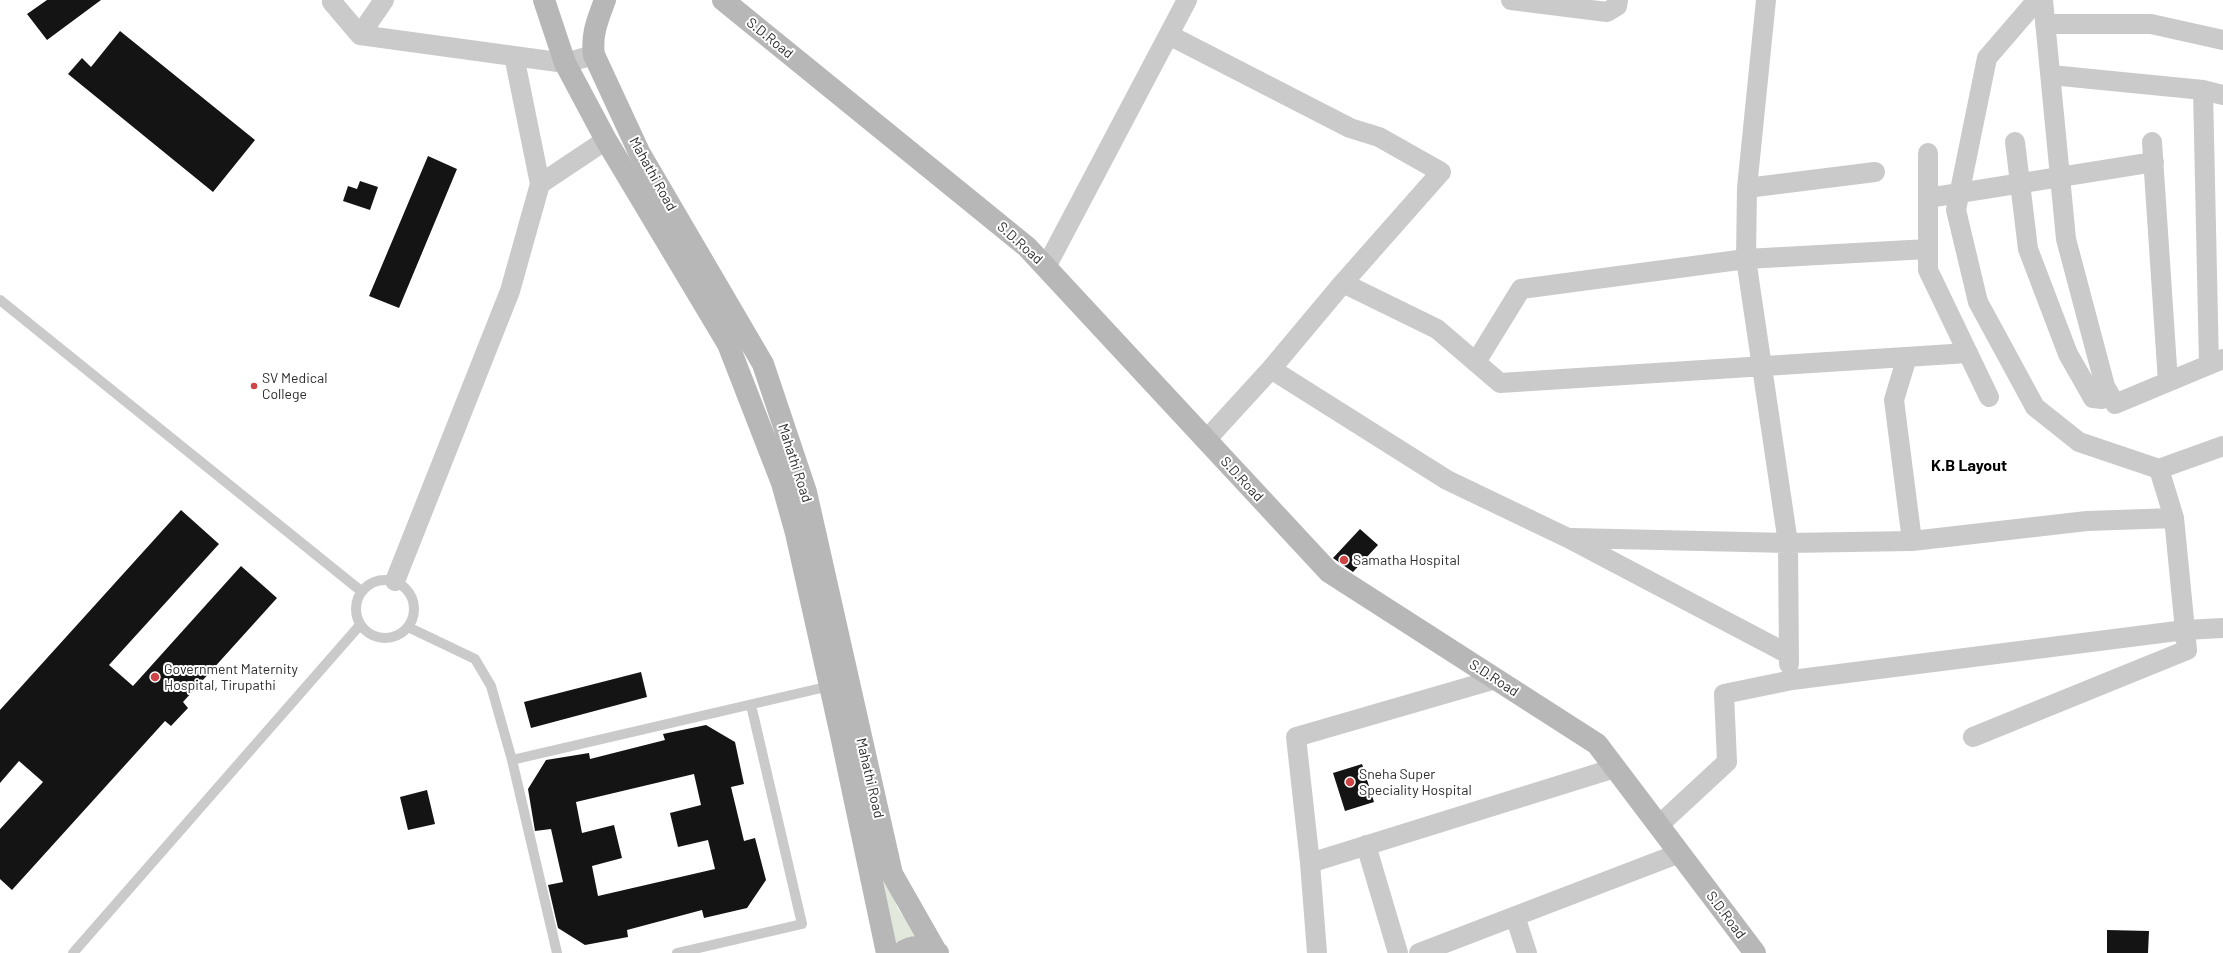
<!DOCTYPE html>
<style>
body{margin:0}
canvas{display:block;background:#fff}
</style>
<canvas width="2223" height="953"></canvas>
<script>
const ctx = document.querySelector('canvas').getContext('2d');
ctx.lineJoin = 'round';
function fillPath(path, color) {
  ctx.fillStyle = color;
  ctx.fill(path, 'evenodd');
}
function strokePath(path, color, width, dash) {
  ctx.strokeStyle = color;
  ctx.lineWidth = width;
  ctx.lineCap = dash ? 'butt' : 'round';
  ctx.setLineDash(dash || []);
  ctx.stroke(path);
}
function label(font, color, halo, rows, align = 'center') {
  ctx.font = font + ' Barlow,sans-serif';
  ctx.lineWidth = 4;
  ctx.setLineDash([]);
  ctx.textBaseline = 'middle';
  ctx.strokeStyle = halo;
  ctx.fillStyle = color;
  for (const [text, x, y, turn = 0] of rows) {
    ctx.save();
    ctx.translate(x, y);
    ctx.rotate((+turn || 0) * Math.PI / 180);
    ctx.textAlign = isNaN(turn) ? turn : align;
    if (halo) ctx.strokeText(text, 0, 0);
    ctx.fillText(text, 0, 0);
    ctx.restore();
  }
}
fillPath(new Path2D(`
 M883,873L898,909L918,936L903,939L894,944L877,874Z`), '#e2e9dc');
fillPath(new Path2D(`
 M47,0H101L47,40L27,14Z
 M120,31L255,140L213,192L68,74L82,58L91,67Z
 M428,156L457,169L399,308L369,296Z
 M360,181L378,187L370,210L343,201L348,186L357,189Z
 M181,510L219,544L109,665L133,686L241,566L277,598L183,702L188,708L171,726L165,721L12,890L0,879V829L43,782L19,761L0,783V710Z
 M1360,529L1378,545L1353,572L1333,558Z
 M641,672L647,697L531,728L524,702Z
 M706,725L735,742L744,784L731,787L744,841L755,838L766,880L747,908L704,918L702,910L627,930L628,937L585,945L558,928L548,885L563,882L551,829L535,831L528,789L546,760L589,753L590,759L665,740L663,734ZM694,774L701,805L670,813L678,847L708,840L715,869L598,896L592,866L622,858L614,825L582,833L576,802Z
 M1362,764L1374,802L1345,811L1333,773Z
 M427,790L435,824L408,830L400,797Z
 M2107,930L2149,931L2148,953H2107Z`), '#141414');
strokePath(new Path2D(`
 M0,300L361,591
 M356 609a29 29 0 1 1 58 0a29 29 0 1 1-58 0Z
 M408,627L475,659L491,686L512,760
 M73,953L360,625
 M557,953L512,760L830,686
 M677,953L802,924L751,705`), '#cacaca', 10);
strokePath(new Path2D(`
 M333,0L332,2L360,35L565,63L594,55
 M1511,0L1607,12L1617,6L1618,0
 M1766,0L1747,188L1875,172
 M2037,0L1987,58L1956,210L1978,302L2035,407L2079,442L2159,469L2223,446
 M2043,0L2066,239L2105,386L2115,404L2223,359
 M2045,24H2151L2223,40
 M360,35L384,0
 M1169,35L1350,128L1379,137L1441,172L1343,283
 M2051,75L2203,90L2223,95
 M2203,90L2209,365
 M2015,142L2028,249L2068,354L2093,398L2102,399L2110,396
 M2152,142L2168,382
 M1928,153V270L1989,397
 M540,184L606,140
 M1747,188L1746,259L1788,543L1789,664
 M1928,198L2154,162
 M1046,267L1187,0
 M1907,357L1894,400L1912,541
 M1476,362L1521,289L1746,259L1928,249
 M1271,369L1343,283L1437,329L1500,383L1968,353
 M1206,440L1271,369L1447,480L1568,538L1788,654
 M1572,538L1788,543L1912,541L2087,521L2174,518
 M395,581L510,291L540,184L514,56
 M1973,737L2187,650L2185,630L2223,628
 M1659,825L1727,762L1724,694L1792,680L2185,630L2174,518L2159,469
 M1366,845L1398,953
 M1310,863L1296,737L1496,679
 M1515,916L1527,953
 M1317,953L1310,863L1615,768
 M1419,953L1680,853`), '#cacaca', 20);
strokePath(new Path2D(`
 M544,0L565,63L606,140L728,344L782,483L796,533L841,735L887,953
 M605,0C598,19 591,34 594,55L639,152L763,364L806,492L892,874L937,953
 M723,0L1027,247L1329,572L1597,744L1755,953
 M901,953C913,944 925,946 938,953`), '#b7b7b7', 22);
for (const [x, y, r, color] of [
 [254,386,4,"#cf4445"],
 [1344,560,5,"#cf4445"],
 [155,677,5,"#cf4445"],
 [1350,782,5,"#cf4445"]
]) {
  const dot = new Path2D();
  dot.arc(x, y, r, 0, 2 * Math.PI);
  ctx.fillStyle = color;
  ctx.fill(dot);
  strokePath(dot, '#fff', 1.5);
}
label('14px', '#2d2d2d', '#fff', [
 ["S.D.Road",770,38,39],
 ["Mahathi Road",653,174,61],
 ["S.D.Road",1020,243,42],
 ["Mahathi Road",795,463,72],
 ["S.D.Road",1242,479,47],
 ["S.D.Road",1494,678,33],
 ["Mahathi Road",870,778,77],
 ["S.D.Road",1726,915,53]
]);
label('14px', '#2d2d2d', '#fff', [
 ["SV Medical",262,378],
 ["College",262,394],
 ["Samatha Hospital",1353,560],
 ["Government Maternity",164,669],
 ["Hospital, Tirupathi",164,685],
 ["Sneha Super",1359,774],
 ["Speciality Hospital",1359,790]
], 'left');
label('bold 16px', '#000', '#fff', [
 ["K.B Layout",1969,466]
]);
</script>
